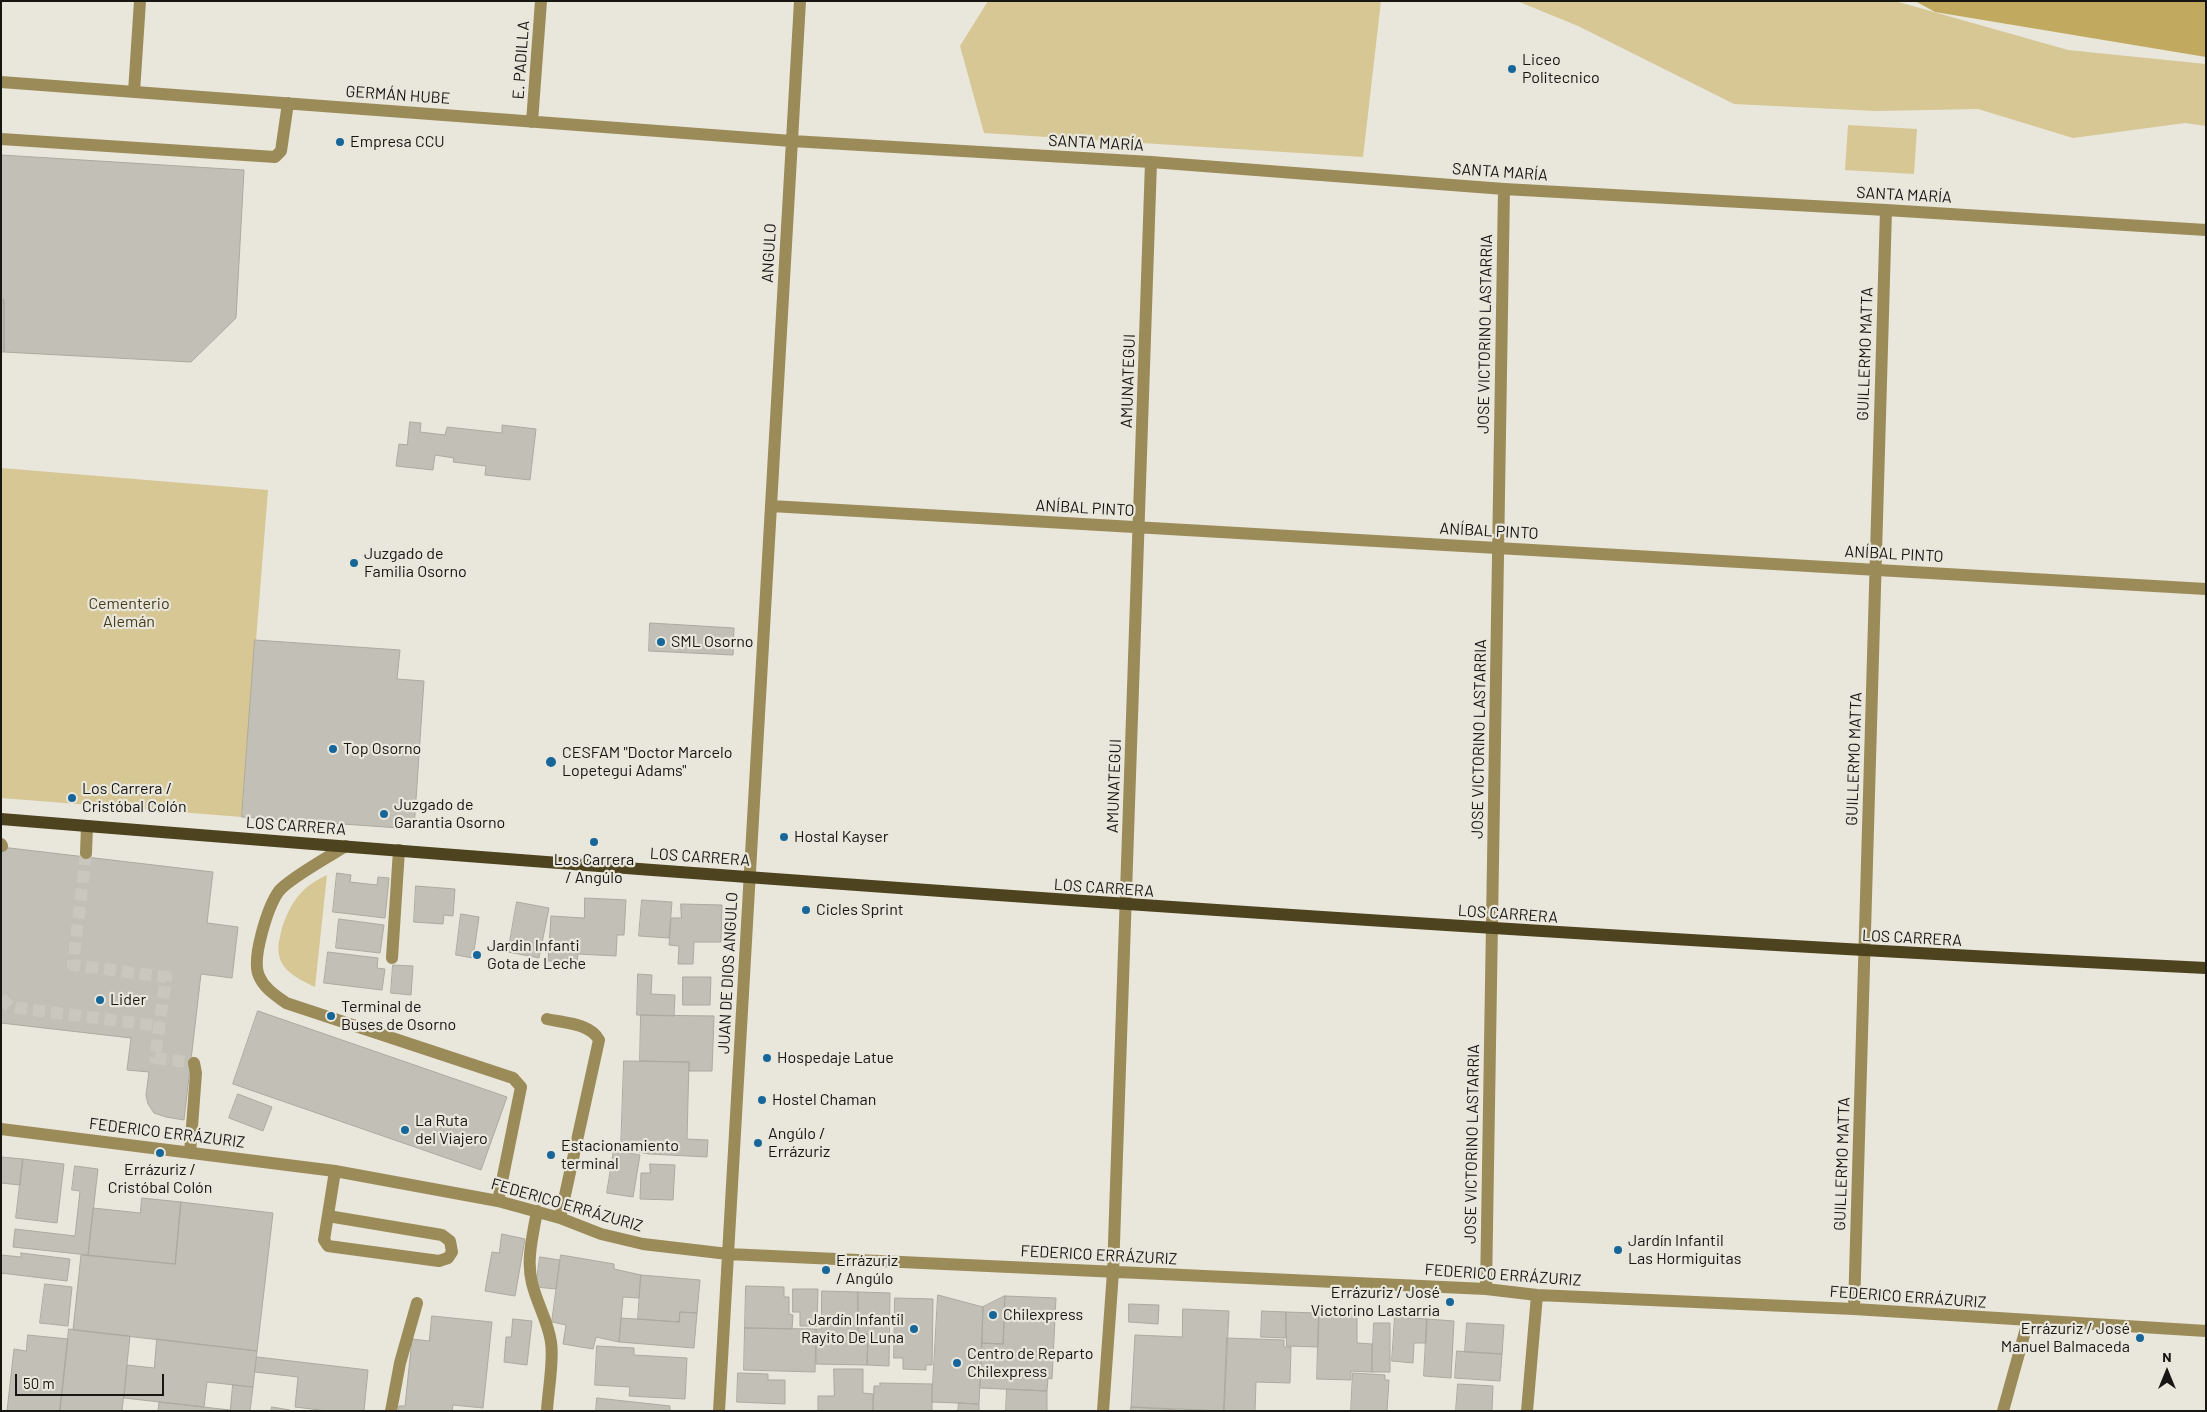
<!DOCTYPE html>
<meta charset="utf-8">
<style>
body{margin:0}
#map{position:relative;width:2207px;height:1412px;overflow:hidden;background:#e9e6dc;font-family:Barlow,sans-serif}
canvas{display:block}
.frame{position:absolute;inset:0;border:2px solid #171613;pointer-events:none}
.north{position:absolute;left:2142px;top:1347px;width:50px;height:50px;-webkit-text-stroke:4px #e9e6dc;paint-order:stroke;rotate:0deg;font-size:14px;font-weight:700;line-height:20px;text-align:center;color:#171613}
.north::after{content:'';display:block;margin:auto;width:18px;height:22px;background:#171613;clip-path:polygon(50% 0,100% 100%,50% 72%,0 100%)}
.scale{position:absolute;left:15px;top:1374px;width:149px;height:22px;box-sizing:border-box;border:2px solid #171613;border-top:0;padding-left:6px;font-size:15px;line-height:18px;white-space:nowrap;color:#171613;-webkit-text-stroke:4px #e9e6dc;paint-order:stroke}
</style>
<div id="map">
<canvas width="2207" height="1412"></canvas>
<div class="frame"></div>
<div class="north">N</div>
<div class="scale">50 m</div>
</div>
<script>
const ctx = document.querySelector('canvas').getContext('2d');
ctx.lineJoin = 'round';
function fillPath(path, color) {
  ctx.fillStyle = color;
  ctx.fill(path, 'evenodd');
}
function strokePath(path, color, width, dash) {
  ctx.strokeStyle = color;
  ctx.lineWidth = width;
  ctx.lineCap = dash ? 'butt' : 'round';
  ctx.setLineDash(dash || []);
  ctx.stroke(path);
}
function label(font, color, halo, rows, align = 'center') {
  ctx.font = font + ' Barlow,sans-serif';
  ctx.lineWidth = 4.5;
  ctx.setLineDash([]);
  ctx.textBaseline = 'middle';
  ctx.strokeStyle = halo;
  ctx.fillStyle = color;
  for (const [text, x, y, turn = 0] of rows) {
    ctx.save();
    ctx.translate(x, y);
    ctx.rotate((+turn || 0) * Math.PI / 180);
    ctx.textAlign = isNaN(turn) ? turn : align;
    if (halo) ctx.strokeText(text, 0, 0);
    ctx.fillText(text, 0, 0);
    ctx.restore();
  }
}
fillPath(new Path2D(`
 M988,1H1381L1363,157L984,133L960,46Z
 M1517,1H1895L2068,50L2206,64V126L2185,123L2073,138L1978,109L1876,111L1734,104L1578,26Z
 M1848,125L1917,129L1914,174L1845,170Z
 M1,468L268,490L242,817L1,798Z
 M327,875L315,987C301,980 282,972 279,955C277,946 280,937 282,928C291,902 301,887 327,875Z`), '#d6c795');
fillPath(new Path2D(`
 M1915,1L2206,2V57L1935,12Z`), '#c1aa5f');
const building = new Path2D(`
 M1,155L244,170L236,318L191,362L4,352V300L1,299Z
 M1,299L4,300V352H1Z
 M410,422L421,423L420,432L445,435L447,427L502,433V425L536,429L530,480L485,475L486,466L453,462L454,458L435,455L433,470L396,466L399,444L407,445Z
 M650,623L734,628L733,655L649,651Z
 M255,640L400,650L397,679L424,681L414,829L242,817Z
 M1,847L213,872L207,923L238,927L232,978L201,974L184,1120L166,1117L154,1113L148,1104L146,1095L149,1072L127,1070L131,1038L1,1023Z
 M337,873L351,875L350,882L377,885L378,877L389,878L385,918L333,912Z
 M416,886L455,889L453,916L444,915L443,924L414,922Z
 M585,898L626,900L624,935H617L616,956L578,954L577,962L548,961L551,916L584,918Z
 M642,900L672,902L669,938L639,936Z
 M517,902L549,908L539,958L508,952Z
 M681,904L722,905L721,942H694L693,964H678L679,946L669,945L671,918H681Z
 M461,914L479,917L473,958L456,955Z
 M339,919L384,925L380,953L336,948Z
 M328,952L378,958L377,968L385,969L382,990L324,983Z
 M393,965L413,966L411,995L391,993Z
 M638,974L652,975L651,994L675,995L674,1016L637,1015Z
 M683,977H711L710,1005H683Z
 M258,1011L507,1097L481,1170L233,1084Z
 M641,1015L714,1016L712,1071H689V1062L640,1061Z
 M624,1061L689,1062L687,1139L708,1140L707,1157L649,1154L621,1149Z
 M238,1094L272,1107L263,1131L229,1118Z
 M614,1150L640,1155L633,1197L607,1193Z
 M1,1157L23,1159L20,1185L1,1183Z
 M23,1159L64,1164L57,1223L16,1218Z
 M650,1164L675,1165L673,1200L640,1199L641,1173H650Z
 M75,1166L98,1169L88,1255L13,1247L15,1229L75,1236L80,1191L72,1190Z
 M142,1198L181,1202L175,1264L88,1255L93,1208L140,1213Z
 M181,1202L273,1213L257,1351L73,1330L81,1255L175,1264Z
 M502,1234L525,1239L515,1296L485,1291L492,1252L499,1253Z
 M21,1253L70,1259L67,1281L1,1273V1255L21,1257Z
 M561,1255L614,1264V1269L641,1275L639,1298L623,1297L619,1342L596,1337L593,1349L563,1344L566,1325L552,1322Z
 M540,1257L560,1260L556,1289L536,1287Z
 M641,1275L700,1280L697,1313L680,1312L679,1322L638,1319Z
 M45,1284L72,1287L68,1326L40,1323Z
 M746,1286L784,1287V1297H789V1314L793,1315L792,1329L745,1328Z
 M793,1289H818L817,1326H800V1312H793Z
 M822,1291L858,1292V1334H868L867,1365L816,1364V1329H821Z
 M858,1292L890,1293L889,1366L867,1365L868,1334H858Z
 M938,1295L983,1307L979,1404L932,1402Z
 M1005,1296L1003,1344L982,1343L983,1307Z
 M1005,1296L1056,1298L1052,1379L1048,1378L1047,1391L980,1388L982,1343L1003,1344Z
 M895,1298L933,1299L932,1365H926V1370L903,1369V1358H894Z
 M1129,1304L1159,1305L1158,1324L1129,1322Z
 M1183,1309L1229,1311L1224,1411L1131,1407L1135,1335L1182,1337Z
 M1262,1311L1286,1312V1338L1261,1337Z
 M680,1312L697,1313L694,1348L619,1342L621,1318L679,1322Z
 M1286,1312L1319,1313L1318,1347L1287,1346Z
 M1319,1313L1357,1314V1343L1372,1344V1372L1351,1371V1380L1317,1379Z
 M432,1316L492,1322L483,1408L453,1405L452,1411H398L399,1406H405L412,1339L429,1341Z
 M1395,1317L1427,1319L1426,1343H1414L1413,1363L1392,1361Z
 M513,1319L532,1321L527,1365L504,1362L506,1337H511Z
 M1427,1319L1454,1321L1451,1378L1424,1376Z
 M1374,1323H1390V1372H1372Z
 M1467,1323L1504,1325L1502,1354L1465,1352Z
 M745,1328L816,1329L815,1372L744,1370Z
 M69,1329L130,1336L122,1411H60Z
 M28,1335L68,1339L60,1411H7L14,1349L26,1351Z
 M1227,1338L1284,1340V1347H1291L1290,1383L1256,1382L1255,1411H1224Z
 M157,1339L257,1351L253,1387L207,1382L204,1407L124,1398L127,1365L154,1368Z
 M597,1346L634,1348V1355L687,1358L685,1399L629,1396L630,1387L595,1385Z
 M1457,1351L1502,1354L1500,1381L1455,1378Z
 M257,1357L368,1370L364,1411H328L295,1407L298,1377L255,1372Z
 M834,1369H863V1393L873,1394V1411H818V1396H834Z
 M738,1373L768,1374V1380H785V1404L737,1402Z
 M1353,1373L1385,1375V1380H1389L1387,1411H1351Z
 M880,1383L932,1384V1411H873L874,1386H880Z
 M1458,1384L1493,1386L1492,1411H1456Z
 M233,1385L253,1387L250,1411H158L159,1402L230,1410Z
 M1007,1389L1047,1391V1411H1006Z
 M597,1398L670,1406V1411H596Z
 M959,1403L979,1404V1411H958Z
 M272,1407L290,1410V1411H271Z
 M1131,1407L1193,1411H1131Z`);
fillPath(building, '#c2bfb6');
strokePath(building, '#aca9a0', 1);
strokePath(new Path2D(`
 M86,853L73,965L166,977L155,1058L194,1063
 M1,998L10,1007L160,1026`), '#cac7be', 12, [12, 6]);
strokePath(new Path2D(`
 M1,82L792,141L1151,162L1504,189L1886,210L2206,230
 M134,92L140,1
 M532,122L541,1
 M1,139L275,157L281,151L288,103
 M771,506L2206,589
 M1,844L2,846
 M346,846C330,856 290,878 279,891C268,906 251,959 259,976C264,988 275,995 286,1003L513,1078L521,1087L498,1201
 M86,853L87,826
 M392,958L399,850
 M547,1019C564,1023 590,1023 599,1040L560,1218
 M1,1129L335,1171L498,1201L560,1218L601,1234L643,1244L728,1254L1486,1289L1537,1295L1854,1309L2206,1331
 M190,1153L196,1073L194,1063
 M537,1211C533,1235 526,1260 532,1283C537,1304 548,1321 551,1342C554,1362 548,1390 547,1411
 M328,1216L442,1235L450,1241L452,1252L448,1258L439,1261L328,1246L324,1240L335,1171
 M1486,1289L1504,189
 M1854,1309L1886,210
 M391,1411L400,1363L417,1303
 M719,1411L800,1
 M1103,1411L1113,1272L1151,162
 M1527,1411L1537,1295
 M2003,1411L2028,1321`), '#9b8b58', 12);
strokePath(new Path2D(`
 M1,819C735,879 1470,932 2206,968`), '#4d431f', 12);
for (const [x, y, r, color] of [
 [1512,69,5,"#176699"],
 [340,142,5,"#176699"],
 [354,563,5,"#176699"],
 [661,642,5,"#176699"],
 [333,749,5,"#176699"],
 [551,762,6,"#176699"],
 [72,798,5,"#176699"],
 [384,814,5,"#176699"],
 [784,837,5,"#176699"],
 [594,842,5,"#176699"],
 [806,910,5,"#176699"],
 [477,955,5,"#176699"],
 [100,1000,5,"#176699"],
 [331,1016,5,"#176699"],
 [767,1058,5,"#176699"],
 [762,1100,5,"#176699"],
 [405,1130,5,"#176699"],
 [758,1143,5,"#176699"],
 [160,1153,5,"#176699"],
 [551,1155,5,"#176699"],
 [1618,1250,5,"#176699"],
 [826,1270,5,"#176699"],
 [1450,1302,5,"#176699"],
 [993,1315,5,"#176699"],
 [914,1329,5,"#176699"],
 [2140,1338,5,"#176699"],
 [957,1363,5,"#176699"]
]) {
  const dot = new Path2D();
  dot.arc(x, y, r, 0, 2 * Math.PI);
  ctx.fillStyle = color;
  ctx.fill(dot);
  strokePath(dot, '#e9e6dc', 2);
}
label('16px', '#171613', '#e9e6dc', [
 ["E. PADILLA",521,60,-86],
 ["GERMÁN HUBE",398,95,4],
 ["SANTA MARÍA",1096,143,3],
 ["SANTA MARÍA",1500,172,4],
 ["SANTA MARÍA",1904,195,3],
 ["ANGULO",769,253,-87],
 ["JOSE VICTORINO LASTARRIA",1485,334,-89],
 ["GUILLERMO MATTA",1865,354,-88],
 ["AMUNATEGUI",1128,381,-88],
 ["ANÍBAL PINTO",1085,508,3],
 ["ANÍBAL PINTO",1489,531,3],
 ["ANÍBAL PINTO",1894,554,3],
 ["JOSE VICTORINO LASTARRIA",1479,739,-89],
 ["GUILLERMO MATTA",1854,759,-88],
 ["AMUNATEGUI",1114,786,-88],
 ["LOS CARRERA",296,826,4],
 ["LOS CARRERA",700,857,4],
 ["LOS CARRERA",1104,888,4],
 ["LOS CARRERA",1508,914,4],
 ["LOS CARRERA",1912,938,3],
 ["JUAN DE DIOS ANGULO",728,973,-87],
 ["FEDERICO ERRÁZURIZ",167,1133,7],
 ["JOSE VICTORINO LASTARRIA",1472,1144,-89],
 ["GUILLERMO MATTA",1842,1164,-88],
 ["FEDERICO ERRÁZURIZ",567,1205,16],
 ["FEDERICO ERRÁZURIZ",1099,1255,3],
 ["FEDERICO ERRÁZURIZ",1503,1275,4],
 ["FEDERICO ERRÁZURIZ",1908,1297,4]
]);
label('16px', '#171613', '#e9e6dc', [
 ["Liceo",1522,60],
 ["Politecnico",1522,78],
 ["Empresa CCU",350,142],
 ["Juzgado de",364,554],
 ["Familia Osorno",364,572],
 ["SML Osorno",671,642],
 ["Top Osorno",343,749],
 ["CESFAM \"Doctor Marcelo",562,753],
 ["Lopetegui Adams\"",562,771],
 ["Los Carrera /",82,789],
 ["Cristóbal Colón",82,807],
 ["Juzgado de",394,805],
 ["Garantia Osorno",394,823],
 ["Hostal Kayser",794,837],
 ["Los Carrera",594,860,"center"],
 ["/ Angúlo",594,878,"center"],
 ["Cicles Sprint",816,910],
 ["Jardin Infanti",487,946],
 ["Gota de Leche",487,964],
 ["Lider",110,1000],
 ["Terminal de",341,1007],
 ["Buses de Osorno",341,1025],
 ["Hospedaje Latue",777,1058],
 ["Hostel Chaman",772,1100],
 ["La Ruta",415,1121],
 ["del Viajero",415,1139],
 ["Angúlo /",768,1134],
 ["Errázuriz",768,1152],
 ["Estacionamiento",561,1146],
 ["terminal",561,1164],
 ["Errázuriz /",160,1170,"center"],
 ["Cristóbal Colón",160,1188,"center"],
 ["Jardín Infantil",1628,1241],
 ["Las Hormiguitas",1628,1259],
 ["Errázuriz",836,1261],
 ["/ Angúlo",836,1279],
 ["Errázuriz / José",1440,1293,"right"],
 ["Victorino Lastarria",1440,1311,"right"],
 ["Chilexpress",1003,1315],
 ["Jardín Infantil",904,1320,"right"],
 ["Rayito De Luna",904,1338,"right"],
 ["Errázuriz / José",2130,1329,"right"],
 ["Manuel Balmaceda",2130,1347,"right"],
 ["Centro de Reparto",967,1354],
 ["Chilexpress",967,1372]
], 'left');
label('16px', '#473d1c', '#e9e6dc', [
 ["Cementerio",129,604],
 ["Alemán",129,622]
]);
</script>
